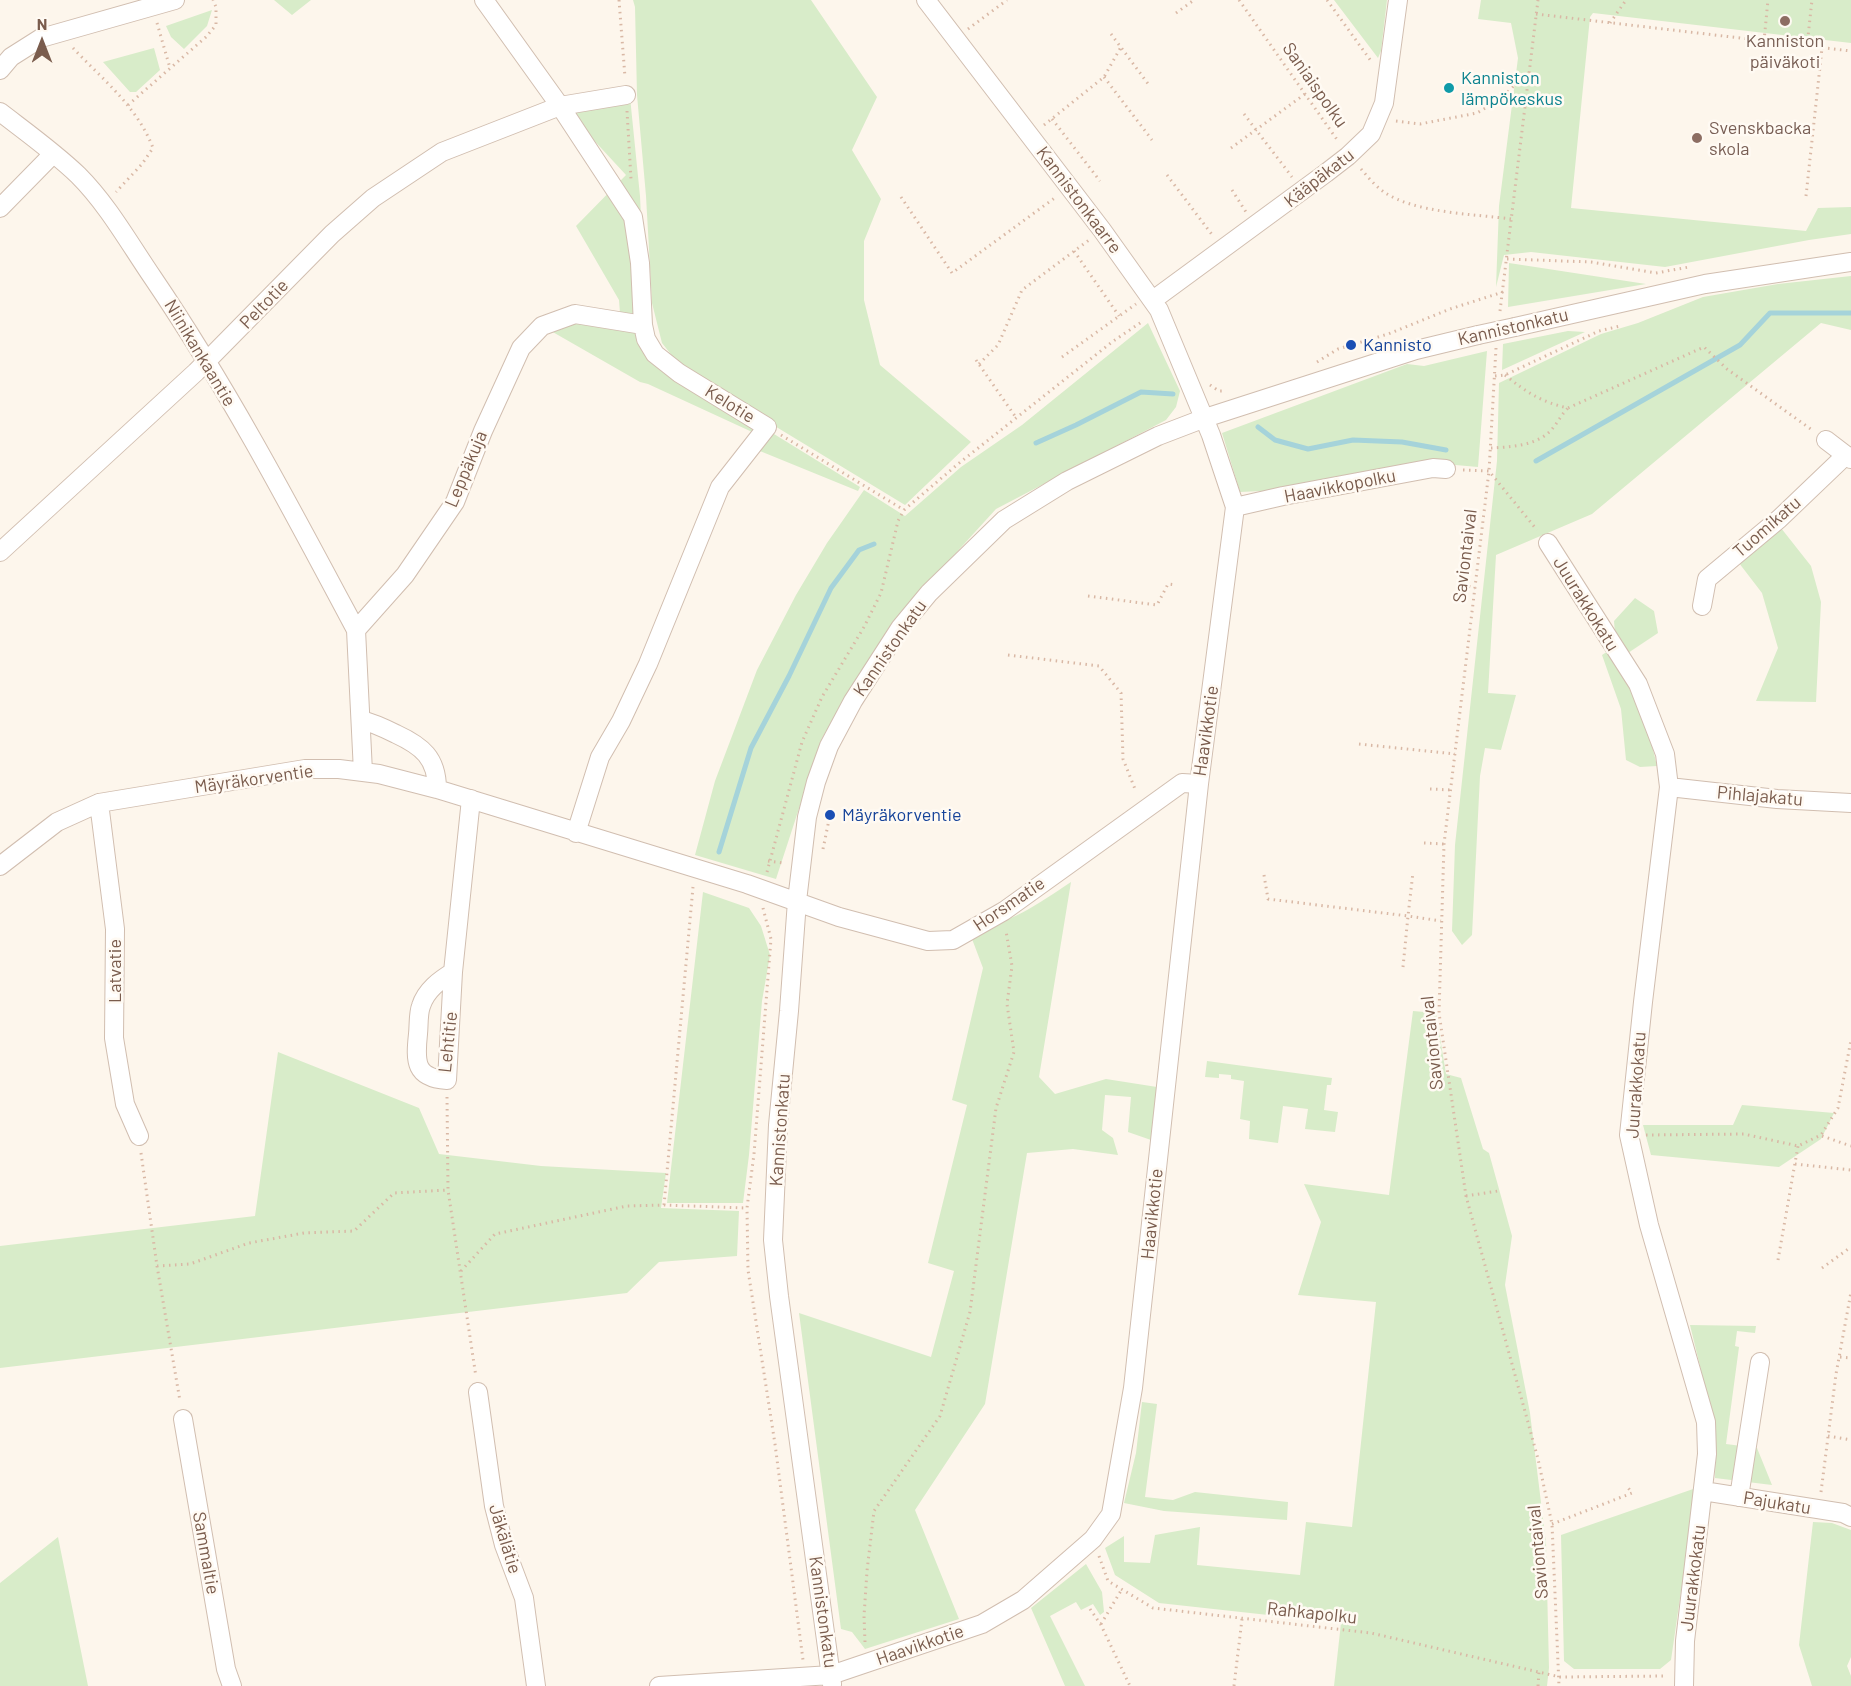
<!DOCTYPE html>
<meta charset="utf-8">
<style>
body{margin:0}
#map{position:relative;width:1851px;height:1686px;overflow:hidden;background:#fdf6ec;font-family:Barlow,sans-serif}
canvas{display:block}
.north{position:absolute;left:12px;top:12px;width:60px;height:60px;-webkit-text-stroke:4px #fffaf3;paint-order:stroke;rotate:0deg;font-size:16px;font-weight:700;line-height:24px;text-align:center;color:#7a5c4d}
.north::after{content:'';display:block;margin:auto;width:21px;height:27px;background:#7a5c4d;clip-path:polygon(50% 0,100% 100%,50% 72%,0 100%)}
</style>
<div id="map">
<canvas width="1851" height="1686"></canvas>
<div class="north">N</div>
</div>
<script>
const ctx = document.querySelector('canvas').getContext('2d');
ctx.lineJoin = 'round';
function fillPath(path, color) {
  ctx.fillStyle = color;
  ctx.fill(path, 'evenodd');
}
function strokePath(path, color, width, dash) {
  ctx.strokeStyle = color;
  ctx.lineWidth = width;
  ctx.lineCap = dash ? 'butt' : 'round';
  ctx.setLineDash(dash || []);
  ctx.stroke(path);
}
function label(font, color, halo, rows, align = 'center') {
  ctx.font = font + ' Barlow,sans-serif';
  ctx.lineWidth = 5;
  ctx.setLineDash([]);
  ctx.textBaseline = 'middle';
  ctx.strokeStyle = halo;
  ctx.fillStyle = color;
  for (const [text, x, y, turn = 0] of rows) {
    ctx.save();
    ctx.translate(x, y);
    ctx.rotate((+turn || 0) * Math.PI / 180);
    ctx.textAlign = isNaN(turn) ? turn : align;
    if (halo) ctx.strokeText(text, 0, 0);
    ctx.fillText(text, 0, 0);
    ctx.restore();
  }
}
fillPath(new Path2D(`
 M274,0H311L292,15Z
 M633,0H811L877,97L852,150L881,199L864,241V300L880,365L971,442L905,505L684,371L662,343L652,303L646,196L637,95L635,7Z
 M1334,0H1387L1381,51L1378,58Z
 M1481,0H1851V43L1593,13L1590,17L1571,208L1806,231L1818,208L1851,207V234L1809,240L1665,267L1531,252L1504,255L1496,287L1499,206L1518,58L1511,23L1478,19Z
 M212,10L207,26L184,49L171,37L166,26Z
 M154,48L160,70L136,92H130L103,62Z
 M630,97L640,196L645,302L655,346L675,373L860,487L858,491L755,449L763,437L648,384L640,382L544,327L620,313L619,300L576,226L626,175L564,108Z
 M1509,263L1646,284L1508,307Z
 M1851,276V330L1821,323L1592,514L1496,555L1488,693L1516,695L1501,750L1485,748L1480,776L1472,935L1462,945L1452,931L1455,845L1497,461L1499,383L1601,334L1638,323L1703,297L1778,284Z
 M1148,323L1180,391L1176,407L1166,420L996,509L893,622L822,738L776,879L695,855L715,781L757,670L796,595L827,543L864,490L905,516L961,467L1022,425Z
 M1568,331L1585,332L1502,370L1503,344Z
 M1487,351L1478,467L1433,463L1284,490L1240,492L1222,433L1407,364L1424,366Z
 M1781,528L1811,566L1821,602L1816,702L1756,701L1778,648L1762,593L1739,563Z
 M1635,598L1654,611L1658,633L1616,661L1641,700L1657,766L1640,767L1626,760L1621,709L1602,655L1616,646L1614,621Z
 M1071,882L1039,1077L1055,1094L1106,1079L1157,1087L1151,1140L1128,1132L1131,1097L1105,1095L1102,1130L1113,1138L1118,1155L1073,1149L1027,1153L985,1404L915,1510L959,1619L865,1649L852,1632L841,1629L799,1313L931,1357L954,1271L928,1263L967,1105L952,1100L983,968L969,931C1012,923 1036,905 1071,882Z
 M703,892L749,908L761,926L770,955L762,1001L749,1155L743,1203H667Z
 M1413,1011L1436,1013L1446,1074L1461,1078L1483,1149L1489,1153L1512,1236L1505,1285L1530,1413L1546,1543L1549,1668L1547,1686H1334L1341,1623L1159,1603L1115,1575L1105,1548L1124,1536V1562L1150,1563L1155,1535L1200,1527L1197,1565L1300,1575L1306,1522L1352,1527L1376,1302L1298,1295L1321,1222L1304,1184L1389,1195Z
 M278,1052L419,1108L439,1154L541,1166L666,1173L661,1208L739,1211L737,1256L659,1262L627,1293L0,1368V1246L255,1216Z
 M1207,1061L1332,1078L1331,1085H1327L1324,1110L1338,1112L1335,1132L1305,1129L1308,1109L1283,1106L1278,1143L1249,1139L1250,1121L1240,1119L1244,1081L1231,1079V1075L1219,1074V1078L1205,1077Z
 M1742,1105L1834,1113L1821,1139L1779,1167L1651,1155L1643,1125H1733Z
 M1690,1325L1756,1326L1755,1333L1737,1331L1735,1346L1739,1347L1726,1444L1757,1448L1772,1485L1715,1478L1716,1432Z
 M1142,1402L1157,1404L1145,1497L1173,1500L1195,1492L1288,1502L1287,1520L1164,1511L1124,1503L1136,1453Z
 M1696,1488L1671,1660L1660,1669H1574L1564,1661L1561,1535Z
 M1813,1522L1832,1523L1851,1530V1657L1847,1666L1851,1676V1686H1812L1799,1645Z
 M58,1537L88,1686H0V1583Z
 M1086,1564L1102,1592L1104,1612L1100,1615L1093,1604L1081,1610L1076,1602L1050,1616L1085,1686H1065L1031,1608Z`), '#d8ecc9');
strokePath(new Path2D(`
 M1258,427L1275,440L1308,449L1353,440L1402,442L1446,450
 M1036,443L1076,425L1141,392L1173,394
 M1536,461L1740,345L1770,313H1851
 M719,852L751,748L789,676L831,588L859,550L874,544`), '#a5d3da', 5);
const minor = new Path2D(`
 M484,0L560,106L633,217L640,263L643,325L646,339L655,354L679,373L767,427L720,487L648,664L621,721L600,757L576,833
 M0,70L11,57L41,38L175,0
 M0,112C26,132 54,152 78,175C108,205 129,243 153,278C229,390 292,510 356,630
 M0,208L53,154
 M1153,300L1326,173L1348,156L1371,134L1384,103L1398,0
 M1515,327L1705,284L1851,262
 M1826,440L1851,459
 M1235,507L1283,496L1433,468L1446,469
 M1548,543L1638,684L1665,754L1669,787L1643,1002L1629,1135L1649,1225L1706,1422L1707,1454L1685,1641L1684,1686
 M0,552L196,372L332,234L373,198L442,152L560,106L626,95
 M1702,606L1707,579L1779,519L1846,455
 M361,720C374,723 384,728 396,734C422,746 437,758 437,789
 M363,772L356,630L405,575L455,502L483,431L521,348L542,326L575,314L643,325
 M1669,787L1777,799L1851,803
 M99,803L115,929L114,1038L125,1104L139,1136
 M0,866L57,822L99,803L305,769H339L379,774L437,789L747,884L839,917L928,941L953,940L1004,911L1182,783L1199,784
 M453,972C440,980 426,990 421,1006C418,1014 419,1025 418,1034C415,1062 415,1078 447,1080L453,972L471,799
 M478,1392L494,1506L504,1545L524,1598L536,1686
 M183,1419L226,1669L232,1686
 M1703,1491L1843,1513L1851,1517
 M1739,1497L1760,1362
 M832,1684L779,1296L773,1240L778,1125L789,1011L797,901L807,817L816,782L829,746L853,701L900,628L929,593L1004,520L1067,481L1158,436L1205,418L1416,350L1478,335
 M659,1686L831,1675L982,1624L1023,1600L1093,1539L1111,1514L1133,1388L1199,784L1235,507L1211,435L1159,310L1102,230L926,0`);
strokePath(minor, '#d1beb0', 20);
strokePath(new Path2D(`
 M619,0L625,77
 M1239,0L1338,141
 M1327,0L1371,61
 M1176,13L1194,0
 M1536,14L1851,51
 M157,23L170,68
 M1610,23L1626,0
 M968,29L1007,0
 M1111,34L1149,85
 M1764,41L1768,0
 M1807,46L1812,0
 M73,48C102,79 137,106 153,148L142,164L116,192
 M1104,77L1152,140
 M128,105L206,37L216,25V7L213,0
 M627,111L631,179
 M1244,114L1292,177
 M1052,119L1100,181
 M1396,121L1420,124L1477,113L1502,98L1527,72
 M1044,125L1104,77L1121,47
 M1231,148L1305,94
 M1361,169C1368,177 1375,186 1384,192C1414,213 1474,214 1511,219
 M1167,175L1213,236
 M1232,190L1246,212
 M1806,196L1822,48
 M901,197L952,273L1056,197
 M1074,251L1119,316
 M1507,259L1591,262L1656,273L1689,267
 M1500,311L1538,0
 M1496,348L1489,471L1444,844L1439,1013L1466,1196L1538,1459L1552,1524L1559,1686
 M1062,357L1136,304
 M976,360L1017,419
 M1317,362L1338,349L1388,334L1450,309L1503,292
 M979,364L998,345L1022,290L1089,240
 M1505,375C1526,392 1541,402 1568,408L1704,347L1727,369L1812,430
 M1495,376L1505,375L1599,331L1620,326
 M1210,385L1219,391H1226
 M781,435L904,510
 M1491,448C1509,447 1532,446 1547,434C1555,428 1560,416 1568,408
 M1463,470L1489,471L1537,530
 M1463,585L1475,588
 M1088,596L1157,605L1168,584L1176,585
 M1008,655L1099,666L1121,693L1123,759L1135,789
 M1359,744L1455,754
 M1430,789L1451,790
 M1424,843L1444,844
 M823,849L830,815
 M768,861L784,863
 M767,872L802,742L822,697L864,627L881,593L898,521L904,510L958,464L1112,342L1143,321
 M1264,875L1268,899L1408,916L1413,872
 M763,908L771,939L754,1154L747,1208L748,1270L775,1444L803,1660
 M1403,967L1408,916L1441,921
 M447,1097L448,1190L476,1377
 M1646,1135L1744,1134L1798,1146L1821,1135L1838,1108L1851,1040
 M1822,1136L1851,1146
 M141,1153L157,1266L180,1401
 M1795,1164L1851,1170
 M1466,1196L1498,1191
 M664,1205L693,887
 M1778,1260L1798,1146
 M157,1266L190,1264L249,1243L304,1233L354,1231L394,1193L448,1190
 M1822,1268L1851,1247
 M461,1271L495,1234L627,1206L664,1205L746,1208
 M1840,1357L1851,1358
 M1828,1436L1851,1440
 M1821,1492L1836,1374L1851,1292
 M1552,1524L1632,1493L1626,1485
 M1099,1556L1108,1581L1153,1608L1371,1633L1560,1677L1666,1676
 M1090,1609L1101,1625L1130,1686
 M1101,1624L1122,1589
 M865,1642L864,1616L867,1571L874,1511L940,1416L970,1312L996,1108L1014,1052L1007,1004L1012,966L1006,931
 M1234,1686L1242,1619
 M1538,1686L1539,1672`), '#d9b8a5', 3, [1.5, 4.5]);
strokePath(minor, '#fff', 18);
const minorBridge = new Path2D(`
 M1478,335L1515,327`);
strokePath(minorBridge, '#d1beb0', 20, []);
strokePath(minorBridge, '#fff', 18);
for (const [x, y, r, color] of [
 [1785,21,6,"#8d6e63"],
 [1449,88,6,"#0f9aa8"],
 [1697,138,6,"#8d6e63"],
 [1351,345,6,"#1a4fb4"],
 [830,815,6,"#1a4fb4"]
]) {
  const dot = new Path2D();
  dot.arc(x, y, r, 0, 2 * Math.PI);
  ctx.fillStyle = color;
  ctx.fill(dot);
  strokePath(dot, '#fffaf3', 2);
}
label('18px', '#785e54', '#fffaf3', [
 ["Kanniston",1785,41],
 ["päiväkoti",1785,62],
 ["Svenskbacka",1709,128,"left"],
 ["skola",1709,149,"left"]
]);
label('18px', '#0d838f', '#fffaf3', [
 ["Kanniston",1461,78],
 ["lämpökeskus",1461,99]
], 'left');
label('18px', '#7a5c4d', '#fffaf3', [
 ["Saniaispolku",1315,85,55],
 ["Kääpäkatu",1319,178,-38],
 ["Kannistonkaarre",1079,200,53],
 ["Peltotie",264,304,-46],
 ["Kannistonkatu",1513,327,-13],
 ["Niinikankaantie",200,353,59],
 ["Kelotie",730,404,32],
 ["Leppäkuja",466,469,-67],
 ["Haavikkopolku",1340,486,-11],
 ["Tuomikatu",1767,527,-41],
 ["Saviontaival",1465,556,-83],
 ["Juurakkokatu",1586,604,58],
 ["Kannistonkatu",890,648,-55],
 ["Haavikkotie",1206,731,-82],
 ["Mäyräkorventie",254,779,-8],
 ["Pihlajakatu",1760,796,5],
 ["Horsmatie",1009,904,-34],
 ["Latvatie",115,971,-90],
 ["Lehtitie",448,1042,-84],
 ["Saviontaival",1432,1043,-96],
 ["Juurakkokatu",1636,1085,-86],
 ["Kannistonkatu",780,1130,-86],
 ["Haavikkotie",1152,1214,-84],
 ["Pajukatu",1777,1503,9],
 ["Jäkälätie",505,1539,73],
 ["Saviontaival",1538,1552,-95],
 ["Sammaltie",206,1553,80],
 ["Juurakkokatu",1693,1578,-83],
 ["Kannistonkatu",823,1612,82],
 ["Rahkapolku",1312,1613,6],
 ["Haavikkotie",920,1645,-19]
]);
label('18px', '#164399', '#fffaf3', [
 ["Kannisto",1363,345],
 ["Mäyräkorventie",842,815]
], 'left');
</script>
